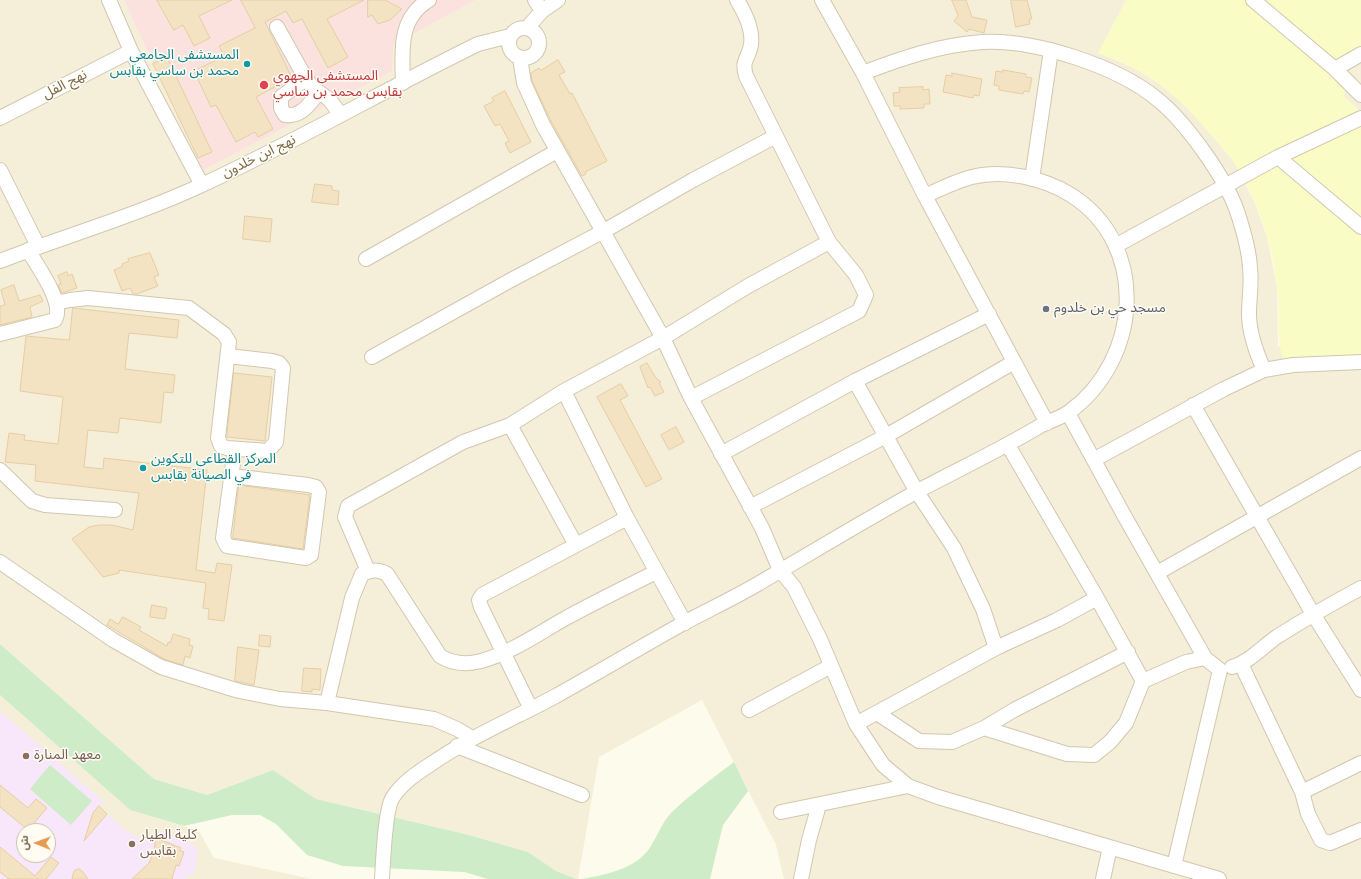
<!DOCTYPE html>
<meta charset="utf-8">
<style>
body{margin:0}
#map{position:relative;width:1361px;height:879px;overflow:hidden;background:#fdfbeb;font-family:"Nunito Sans","Noto Sans Arabic",sans-serif}
canvas{display:block}
.north{position:absolute;left:16px;top:823px;width:40px;height:40px;box-sizing:border-box;background:#fffdf3;border:1px solid #cac2b1;border-radius:50%;rotate:271deg;font-size:11px;font-weight:700;line-height:16px;text-align:center;color:#7a694d}
.north::after{content:'';display:block;margin:auto;width:14px;height:18px;background:#e89950;clip-path:polygon(50% 0,100% 100%,50% 72%,0 100%)}
</style>
<div id="map">
<canvas width="1361" height="879"></canvas>
<div class="north">ش</div>
</div>
<script>
const ctx = document.querySelector('canvas').getContext('2d');
ctx.lineJoin = 'round';
function fillPath(path, color) {
  ctx.fillStyle = color;
  ctx.fill(path, 'evenodd');
}
function strokePath(path, color, width, dash) {
  ctx.strokeStyle = color;
  ctx.lineWidth = width;
  ctx.lineCap = dash ? 'butt' : 'round';
  ctx.setLineDash(dash || []);
  ctx.stroke(path);
}
function label(font, color, halo, rows, align = 'center') {
  ctx.font = font + ' "Nunito Sans","Noto Sans Arabic",sans-serif';
  ctx.lineWidth = 3;
  ctx.setLineDash([]);
  ctx.textBaseline = 'middle';
  ctx.strokeStyle = halo;
  ctx.fillStyle = color;
  for (const [text, x, y, turn = 0] of rows) {
    ctx.save();
    ctx.translate(x, y);
    ctx.rotate((+turn || 0) * Math.PI / 180);
    ctx.textAlign = isNaN(turn) ? turn : align;
    if (halo) ctx.strokeText(text, 0, 0);
    ctx.fillText(text, 0, 0);
    ctx.restore();
  }
}
fillPath(new Path2D(`
 M0,0H1126L1099,53L1137,69L1163,86L1189,108L1235,163L1255,203L1267,237L1277,287L1278,346L1361,358V879H784L776,845L702,700L599,757L578,879L556,871L528,852L469,835L316,799L273,770L207,795L154,779L0,644Z
 M1361,49V112L1344,97L1348,56Z
 M0,695L130,810L199,831L214,858L312,879H0ZM24,831H48V855H24Z`), '#f5efd9');
fillPath(new Path2D(`
 M0,711L103,801L99,807L124,829L146,842L150,836L161,831L186,838L198,850L195,872L186,877V879H0ZM24,831H48V855H24Z`), '#f8e7fa');
fillPath(new Path2D(`
 M124,0H475L393,45L392,71L203,170Z`), '#fbe2de');
fillPath(new Path2D(`
 M0,644L154,779L207,795L273,770L316,799L469,835L528,852L556,871L577,879H488L464,872L343,866L307,855L276,824L260,815H232L184,826L130,810L0,695Z
 M734,762L748,791L723,825L710,879H581C605,875 635,869 649,849C657,837 662,822 672,812C691,794 713,778 734,762Z
 M50,765L92,801L71,825L30,789Z`), '#ceecc8');
fillPath(new Path2D(`
 M1126,0H1361V49L1348,56L1344,97L1361,113V358L1284,362C1274,334 1281,314 1277,287C1273,245 1257,200 1235,164C1229,154 1220,145 1212,136C1179,96 1148,70 1098,53Z`), '#fafcc6');
const building = new Path2D(`
 M157,0H232L199,16L210,38L194,46L183,25L174,30Z
 M241,0H364L327,19L348,57L328,68L302,19L293,23L286,11L265,22L292,78L256,97L273,129L258,137L255,132L236,142L216,105L211,107L194,71L224,56L219,46L255,28Z
 M368,0H385L402,9L390,20L378,24L372,15L368,17Z
 M952,0H966L972,17L987,20L984,33L969,29L967,32L954,21L958,16Z
 M1011,0H1027L1032,19H1029L1030,24L1016,27Z
 M167,57L212,152L198,158L153,64Z
 M558,60L565,72L559,75L570,94L572,93L607,161L585,172L586,174L582,176L551,121L532,81L531,73L539,68L541,70Z
 M1003,70L1026,74V77L1032,78L1029,92L1024,91L1023,94L999,90V86L994,85L996,71L1002,72Z
 M952,73L982,79L979,96L974,95L973,98L943,92L946,75L952,76Z
 M923,87V90L929,89L930,104H924V108L900,109V106H894L893,93L900,92L899,88Z
 M505,91L531,142L510,153L505,143L509,141L500,124L495,126L484,106L494,101L492,98Z
 M315,184L332,186V190L339,191L338,205L312,202Z
 M245,216L272,219L270,242L243,239Z
 M150,253L159,275L154,277L158,286L137,294H133L130,288L122,291L114,270L123,266L122,264L129,261L128,259Z
 M67,272L68,276L72,274L77,288L62,293L58,285L61,284L58,276Z
 M14,285L19,301L40,295L43,301L30,307L32,317L0,325V306L5,305L1,290Z
 M73,308L179,320L177,338L129,333L125,369L175,375L173,393L164,392L161,423L120,418L118,433L88,430L84,467L103,469L104,458L207,470L196,570L215,573L217,563L232,565L224,621L208,619L209,609L203,608L206,583L119,570V573L103,577L72,539L89,527L99,525H112L133,530L139,493L35,481L36,465L5,462L9,433L25,435L24,440L58,444L63,397L20,391L26,336L69,340Z
 M647,363L656,378L661,382L659,383L664,392L655,396L650,387L648,388L640,367Z
 M234,373L272,377L265,441L227,437Z
 M621,384L628,396L620,400L662,479L646,487L597,397Z
 M676,427L684,442L669,450L661,435Z
 M239,485L310,495L303,549L233,538Z
 M152,605L167,608L165,619L150,617Z
 M123,617L141,627L139,630L167,646L168,642L170,643L173,634L190,639L189,645L193,646L190,658L185,656L183,665L164,659L107,625L110,619L118,624Z
 M260,635L271,636L270,647L259,646Z
 M238,647L259,650L254,685L235,681Z
 M304,668L321,669L320,690L312,689V692L302,691Z
 M0,785L28,808L36,799L47,808L28,830L0,807Z
 M99,806L107,814L84,841L93,813Z
 M156,838L181,848L179,850L184,852L179,866L176,865L172,879H132L149,863L154,852Z
 M0,847L35,876L51,857L59,863L46,879H9L0,872Z
 M79,869L82,871L88,879H72L74,871Z`);
fillPath(building, '#f3e3c2');
strokePath(building, '#e6cea2', 1);
const minor = new Path2D(`
 M109,0L131,51L202,185
 M535,0L542,11
 M822,0L863,73L925,196L1047,423
 M1253,0L1335,69L1361,95
 M277,27L306,79L313,88L329,99L341,115
 M509 43a15 15 0 1 1 30 0a15 15 0 1 1-30 0Z
 M527,28L542,11L558,0
 M520,58L524,83L543,125L663,338L691,398L762,528L780,570L794,587L820,639L856,724L883,765L908,786L938,797L1219,879
 M1335,69L1361,54
 M863,73C902,58 940,45 982,42C1034,39 1117,66 1157,99C1185,121 1225,177 1237,211C1243,229 1249,248 1250,268C1252,283 1249,298 1249,314C1249,333 1256,352 1264,370
 M306,79L281,97V108L285,115C302,117 309,104 319,92
 M403,83C402,52 398,18 429,0
 M0,118L131,51
 M1278,157L1361,227
 M0,170L38,246
 M1032,179L1051,50
 M1117,245L1278,157L1361,118
 M366,259L557,151
 M0,261C68,235 138,215 204,184C297,141 386,89 478,44L510,36
 M56,303L70,300L88,298L189,308L224,334L229,342L218,438L221,446L227,448L268,451L276,442L283,368L279,363L272,361L228,356
 M0,334L55,320C65,303 37,266 28,250
 M372,357L511,280L604,231L693,180L776,136
 M855,381L917,492L954,548L983,609L996,648L1057,620L1097,598
 M564,391L627,518L685,623
 M691,398L859,311L866,295L856,275L829,242L746,76C742,61 746,62 750,49C755,33 745,13 737,0
 M1193,405L1313,614L1361,690
 M1068,413L1125,517L1205,658L1220,670
 M510,425L576,545
 M1008,445L1097,598L1143,681
 M721,454L855,381L989,314
 M1095,459L1224,389L1264,370L1293,365L1361,362
 M0,470L32,501L45,505L115,510
 M232,476L308,485L316,487L319,492L311,555L306,558L227,546L223,538L235,449
 M750,507L886,436L1014,362
 M0,562L113,640L161,667L239,691L280,699L327,703L434,719L457,729L472,738
 M368,571L345,517L348,506L463,442L510,425L564,391L663,338L748,286L829,242
 M1157,573L1361,458
 M1241,664L1302,792L1308,814L1321,840L1330,843L1361,830
 M1232,667C1250,662 1263,646 1278,636C1305,619 1333,603 1361,588
 M327,703L352,598L362,574C372,570 377,569 387,574L440,656C453,664 466,665 481,661C511,653 539,633 566,618C595,602 626,587 656,572
 M531,709L481,607L479,600L482,595L627,518
 M749,710L831,666
 M877,713L919,741L952,742L984,728L1014,710L1128,652
 M856,724L996,648
 M984,728L1067,754L1094,755L1110,742L1126,723L1143,681L1186,662L1205,658
 M457,746L582,795
 M1302,792L1361,763
 M781,812L908,786
 M1174,866L1220,670
 M382,879C383,863 385,808 393,797C402,783 417,773 431,764C470,737 513,719 554,697C597,673 639,648 682,624C706,611 732,599 756,585C809,554 862,522 916,492C957,470 1000,450 1040,426C1049,421 1061,418 1069,412C1141,360 1150,245 1071,195C1044,178 1004,169 972,177C956,181 940,189 925,196
 M801,879L809,840L819,805
 M1103,879L1110,847`);
strokePath(minor, '#d1c7af', 16);
strokePath(minor, '#fff', 14);
for (const [x, y, r, color] of [
 [247,64,4,"#0f9aa8"],
 [264,85,5,"#e0444e"],
 [1046,309,4,"#6b7280"],
 [143,468,4,"#0f9aa8"],
 [26,756,4,"#8d6e63"],
 [132,844,4,"#8d6e63"]
]) {
  const dot = new Path2D();
  dot.arc(x, y, r, 0, 2 * Math.PI);
  ctx.fillStyle = color;
  ctx.fill(dot);
  strokePath(dot, '#fffdf3', 1.5);
}
label('14px', '#0d838f', '#fffdf3', [
 ["المستشفى الجامعي",239,56],
 ["محمد بن ساسي بقابس",239,72],
 ["المركز القطاعى للتكوين",151,460,"left"],
 ["في الصيانة بقابس",151,476,"left"]
], 'right');
label('14px', '#be3a42', '#fffdf3', [
 ["المستشفى الجهوي",273,77],
 ["بقابس محمد بن ساسي",273,93]
], 'left');
label('14px', '#7a694d', '#fffdf3', [
 ["نهج الفل",65,85,-27],
 ["نهج ابن خلدون",259,157,-26]
]);
label('14px', '#5b616d', '#fffdf3', [
 ["مسجد حي بن خلدوم",1054,309]
], 'left');
label('14px', '#785e54', '#fffdf3', [
 ["معهد المنارة",34,756],
 ["كلية الطيار",140,836],
 ["بقابس",140,852]
], 'left');
</script>
